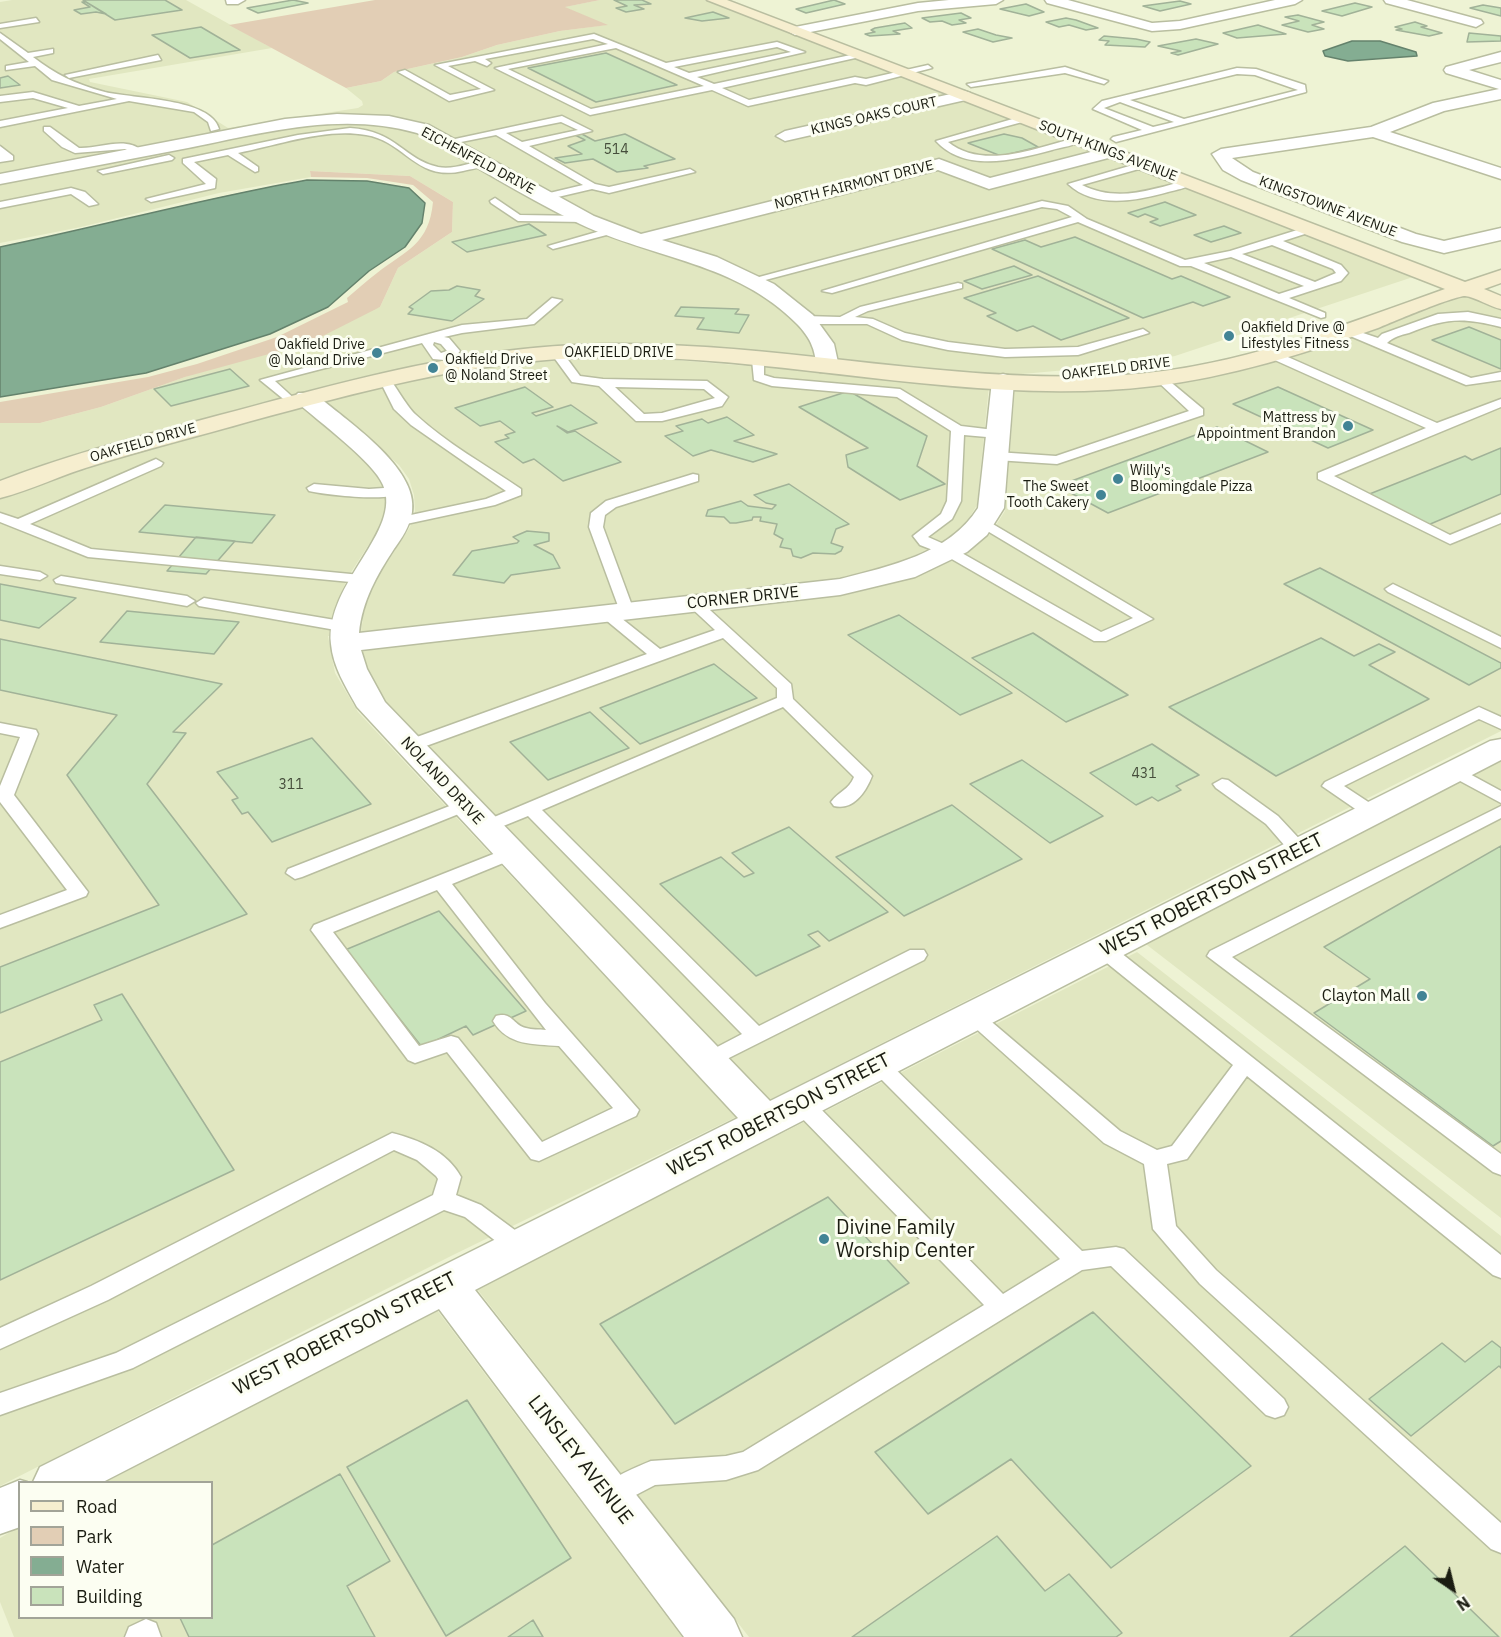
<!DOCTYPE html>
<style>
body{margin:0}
#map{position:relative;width:1501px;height:1637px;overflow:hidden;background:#eef3d4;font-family:"IBM Plex Sans",sans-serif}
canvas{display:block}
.legend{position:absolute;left:18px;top:1481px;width:195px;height:138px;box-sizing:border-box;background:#fcfef2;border:2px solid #a2a498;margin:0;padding:8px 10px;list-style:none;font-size:18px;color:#1b1d12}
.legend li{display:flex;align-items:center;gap:12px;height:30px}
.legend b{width:30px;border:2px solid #a2a498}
.north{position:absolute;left:1423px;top:1559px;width:60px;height:60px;-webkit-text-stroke:4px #fcfef2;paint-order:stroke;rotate:145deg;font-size:16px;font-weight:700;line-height:24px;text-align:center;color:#1b1d12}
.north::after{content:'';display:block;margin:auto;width:21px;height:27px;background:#1b1d12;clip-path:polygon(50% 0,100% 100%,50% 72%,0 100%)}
</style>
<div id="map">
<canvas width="1501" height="1637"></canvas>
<ul class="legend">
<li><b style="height:8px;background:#f6eecf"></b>Road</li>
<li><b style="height:16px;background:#e2ceb5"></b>Park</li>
<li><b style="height:16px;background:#84ad92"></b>Water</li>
<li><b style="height:16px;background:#c9e3bb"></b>Building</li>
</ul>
<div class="north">N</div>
</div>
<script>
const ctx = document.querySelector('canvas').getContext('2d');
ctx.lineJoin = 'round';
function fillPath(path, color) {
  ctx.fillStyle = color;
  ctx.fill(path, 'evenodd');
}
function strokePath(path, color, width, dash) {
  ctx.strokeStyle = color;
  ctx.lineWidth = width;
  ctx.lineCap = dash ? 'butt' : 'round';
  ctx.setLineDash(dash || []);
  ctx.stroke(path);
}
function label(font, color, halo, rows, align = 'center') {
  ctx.font = font + ' "IBM Plex Sans",sans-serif';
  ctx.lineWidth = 6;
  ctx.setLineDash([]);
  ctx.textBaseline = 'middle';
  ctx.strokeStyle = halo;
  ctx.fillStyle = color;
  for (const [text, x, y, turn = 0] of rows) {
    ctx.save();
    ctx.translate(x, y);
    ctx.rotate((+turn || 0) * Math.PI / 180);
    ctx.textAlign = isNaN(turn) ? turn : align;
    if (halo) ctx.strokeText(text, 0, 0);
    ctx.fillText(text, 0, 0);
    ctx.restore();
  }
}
fillPath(new Path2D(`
 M12,0H186L272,48L89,79L90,82L187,102L228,128L358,108L363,105L362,101L346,88L381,81L394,72L462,57L497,45L560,31L606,25L564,7L600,0H705L952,95L773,135L783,141L964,100L1096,151L989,180L946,162L640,235L595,218L429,127L406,120L371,115L327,116L0,176V2Z
 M365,121L415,131L579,222L703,264L758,290L795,321L812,344L815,361L529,349L480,354L433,362L312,391L96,449L0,482V423H40L101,407L380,307L398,268L452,232L453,202L410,176L310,171L311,177L219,193L81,227L0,243V183L289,126Z
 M1111,157L1416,276L1175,356L1133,364L1000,376L839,363L834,343L816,319L799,302L776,286L717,258L657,240L939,168L981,186L996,187Z
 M1466,295L1501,309V731L769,1100L387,703L366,667L362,650L845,595L914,578L971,550L991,533L1005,511L1015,388L1186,381L1230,373L1298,353Z
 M627,356L989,386L977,505L965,525L946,540L895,565L866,573L834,579L361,632L364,611L375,581L410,527L415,511L414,495L409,479L399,465L323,400L442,371L533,359Z
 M301,406L375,471L384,484L387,510L382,524L348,577L334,610L330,636H328L335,673L358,712L736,1117L451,1256L0,1486V498L66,472Z
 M1501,761V1218L1138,938Z
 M1137,952L1501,1236V1637H749L477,1289Z
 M437,1310L682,1637H14L0,1602V1538L19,1527L20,1618H212V1482H106Z`), '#e1e7c1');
fillPath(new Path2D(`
 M375,0H600L565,7L608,25L560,31L497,45L462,57L394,72L381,81L346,88L229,25Z
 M310,171L410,176L453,202L452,232L398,268L380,307L309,343L185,377L101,407L40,423H0V402L148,377L197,364L277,337L348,302L347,298C357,290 366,281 377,273C407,250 429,244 433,202L413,185L367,178L311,177Z`), '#e2ceb5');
const water = new Path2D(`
 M1352,41H1380L1416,52L1417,56L1348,61L1325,56L1323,51Z
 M307,180L367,181L409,188L425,203L422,223L405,247L369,271L328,307L270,334L146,373L0,397V247C103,226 204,198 307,180Z`);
fillPath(water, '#84ad92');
strokePath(water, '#64826c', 1.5);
const building = new Path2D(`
 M83,0H165L182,10L115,20Z
 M293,0L308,3L258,13L247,8Z
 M614,0H642L651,4L634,5L644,9L626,12L616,8L627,6Z
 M834,0L845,4L806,13L796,9Z
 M1180,1L1191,4L1160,11L1143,6Z
 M82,2H86L106,14L96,12L81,14L74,10L90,7Z
 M1355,3L1372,7L1342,16L1322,11Z
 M1026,4L1044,12L1029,16L1000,9Z
 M1483,5L1501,8V16L1470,8Z
 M713,12L729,18L702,21L685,18Z
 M961,13L971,18L959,20L966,23L952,25L942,21L930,22L922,18Z
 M1298,15L1324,22L1312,25L1324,29L1308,32L1282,25L1299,21L1285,17Z
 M1066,18L1076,20L1098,28L1086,30L1069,25L1059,27L1046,22Z
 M1415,22L1427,26L1421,27L1442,33L1429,36L1396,30L1402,29L1395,27Z
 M905,23L912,28L893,31L900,34L870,36L865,34L875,32L871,30L875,28Z
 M1258,25L1286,34L1237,38L1223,33Z
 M201,27L240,50L190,58L152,35Z
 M978,29L996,35L1012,38L993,42L963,32Z
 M1469,33L1501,36V41L1467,42Z
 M1104,36L1136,39L1150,42L1145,47L1105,45L1109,41L1099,40Z
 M1196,39L1218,44L1178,55L1171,53L1181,51L1158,46Z
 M606,53L677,85L596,102L528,68Z
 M8,76L20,85L0,88V78Z
 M580,133L595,141L625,134L675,159L644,166L648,168L617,172L593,159L565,163L555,158L582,154L568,146L585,140L573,134Z
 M1004,134L1022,138L1038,147L1001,156L968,143Z
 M1165,202L1196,215L1160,226L1150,222L1158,219L1145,214L1138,217L1128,213Z
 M529,224L546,235L467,252L452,242Z
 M1224,226L1241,233L1211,242L1194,235Z
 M1075,237L1172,279L1181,276L1230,297L1203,306L1193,302L1143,318L992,249L1025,240L1041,247Z
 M1014,266L1032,275L982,289L964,281Z
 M1038,276L1129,318L1061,340L1033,326L1017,331L987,316L996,313L964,298Z
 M457,286L480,290L475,296L484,299L452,321L408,314L413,309L409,307L431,291L449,290Z
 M681,307L739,309L735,314L749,315L739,333L697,329L704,318L675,316Z
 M1469,327L1501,340V369L1432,340Z
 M230,369L249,386L171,406L154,389Z
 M525,387L553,407L532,413L536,416L571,405L597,423L568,432L557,426L567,433L575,431L621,462L563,481L534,459L523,463L495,442L509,438L505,435L515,432L500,421L480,426L455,408Z
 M1278,387L1373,430L1328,448L1233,404Z
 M849,391L927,436L917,466L945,484L900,500L848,467L846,455L868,448L799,407Z
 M727,417L754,435L734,441L777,454L753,462L711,450L693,456L665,436L683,431L676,426L702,419L708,423Z
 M1217,427L1268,452L1108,513L1058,486Z
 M1501,448V494L1428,525L1367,495L1465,456L1472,460Z
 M789,484L849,524L836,529L831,543L843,547L841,551L835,554L813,553L801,558L793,556L791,549L780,547L783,539L774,534L777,524L760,521L761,517H753L752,520L736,523H730L724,517L706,516L708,510L741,501L748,506L772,509L776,505L766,503L754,495Z
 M165,505L275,515L252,543L139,532Z
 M527,531L549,533V541L534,545L553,555L560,568L511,575L504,583L453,575L472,551L517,543L519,541L513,537Z
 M196,537L235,541L206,574L167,571Z
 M1320,568L1501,663V668L1469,685L1284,584Z
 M0,584L76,598L39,628L0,620Z
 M127,611L239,622L214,654L100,642Z
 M899,615L1012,693L960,715L848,635Z
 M1033,633L1128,695L1066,722L972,658Z
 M1321,638L1354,656L1379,644L1395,652L1369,665L1429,699L1276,776L1169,707Z
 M0,639L222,684L173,732L186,733L147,784L247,914L0,1013V967L159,905L67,775L117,715L0,690Z
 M714,664L757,698L640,744L600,708Z
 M590,712L629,748L548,780L510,742Z
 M312,738L371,804L272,842L248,812L242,814L232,800L238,798L217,772Z
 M1152,744L1199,775L1176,786L1181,790L1158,801L1152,797L1136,805L1090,773Z
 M1022,760L1103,816L1050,843L970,784Z
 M952,805L1022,859L904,916L836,857Z
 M789,827L888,912L829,941L818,931L808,935L820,946L756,976L660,884L721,857L744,877L754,873L732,853Z
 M1501,846V1141L1493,1146L1314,1013L1370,979L1324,947Z
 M439,911L526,1011L473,1035L466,1026L422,1047L345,950Z
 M122,994L234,1170L0,1280V1062L102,1020L94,1005Z
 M828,1197L909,1283L675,1424L600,1324Z
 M1093,1312L1251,1466L1111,1568L1011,1459L928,1514L875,1452Z
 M1492,1341L1501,1348V1368L1499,1366L1411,1436L1369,1399L1442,1343L1465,1362Z
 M467,1400L571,1558L446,1636L347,1467Z
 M340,1474L390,1561L347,1586L375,1637H189L180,1618H212V1545Z
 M997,1536L1045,1591L1069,1574L1122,1633L1116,1637H852Z
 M1405,1546L1499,1637H1290Z
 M533,1620L543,1637H508Z`);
fillPath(building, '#c9e3bb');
strokePath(building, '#a1b298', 1.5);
const lane = new Path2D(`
 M36,18L39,22L0,28V24Z
 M0,33L28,53L53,49V53L33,57C55,74 75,84 105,92C134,99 211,98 219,129L211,131L208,122L194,112L129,101L0,127V121L68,108L33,98L0,102V96L33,92L79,106L117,99L52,80L35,66L6,70V66L29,62L0,39Z
 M594,34L666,63L777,42L805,52L697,77L714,84L860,53L864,56L722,88L749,100L855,77L866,79L928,65L932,68L866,85L855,83L748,106L712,90L590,115L495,68L608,44L593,39L485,59L491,63L487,66L475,61L448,66L494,90L449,101L398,72L405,70L450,95L481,89L435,65ZM777,47L791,52L689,73L674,67ZM616,48L704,86L591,109L508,69Z
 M158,55L161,60L69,78L65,75Z
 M1065,67L1108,81L1104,84L1065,73L971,87L967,84Z
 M1237,68L1256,69L1305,85L1306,92L1116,142L1111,139L1113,137L1142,130L1093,109L1102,101ZM1237,74L1255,75L1298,90L1184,119L1130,100ZM1120,102L1174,122L1153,127L1104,108Z
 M562,116L592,131L529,146L595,184L609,187L690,169L695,172L609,193L592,189L545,200L541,199V195L583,185L496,135L446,145L441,142ZM561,122L578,130L522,142L506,133Z
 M1023,116L1026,117V121L948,142C984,171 1039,147 1078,137L1083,140C1075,146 1062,147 1052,150C1015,160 965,173 936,141Z
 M44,127H50L79,148C101,149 125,135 144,152L139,155L125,149L75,153L62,147L44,131Z
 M350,128C397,131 403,159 438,167C453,170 470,163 484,160L489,163C482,168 471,169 463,171C416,182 405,141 366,135C324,128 279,145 238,153L258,167V171L255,172L228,155L194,162L216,179L215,188L151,202L146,199L206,184L183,163V159L298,135Z
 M0,146L13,156V160L0,162Z
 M169,155L174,158L172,160L103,174L98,171Z
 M1143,162L1148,165L1146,167L1082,185C1118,203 1152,189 1189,180L1194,183C1187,188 1176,190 1168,192C1136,201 1095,209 1068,184Z
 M71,188L85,192L98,204L89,206L71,194L0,208V202Z
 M495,198L520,215L585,216L590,219L585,222L518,221L491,203L490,201Z
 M1042,201L1068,206L1087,219L1185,260L1230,251L1310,226L1314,227V231L1283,241L1341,265L1348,273L1341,281L1289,298L1325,313V317L1321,318L1191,266H1180L1078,222L832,293L822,291L1072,217L1057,209L1042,207L754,283L748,280ZM1272,245L1333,269L1336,273L1315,282L1242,254ZM1231,257L1304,286L1279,294L1204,263Z
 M614,227L618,228V232L553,249L548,246Z
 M958,283L962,284V288L868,311L855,317L873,319L905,333L948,342L1005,349L1078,347L1143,329L1149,333L1078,355L1005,357L948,350L902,340L867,324H805L799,320L805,316L840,317L860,307Z
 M552,298L562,300L534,324L462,333L444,337L449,338L460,351L455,357L460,364L458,367H450L444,360L433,359L422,343L275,381L298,402L292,406L260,380L462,325L527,319ZM434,342L441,344L447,351L441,353L433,345Z
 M1468,312L1501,319V327C1462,317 1446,318 1409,333C1401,335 1393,337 1387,343L1471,378L1501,372V380L1466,385L1336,330L1342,326L1378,338L1382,334L1438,314Z
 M556,348L560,349L580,376L603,379L707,381L728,397L722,406L662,421H636L599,386L572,382L550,352ZM615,387L704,389L715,398L662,413L644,414Z
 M1272,350L1437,423L1501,399V407L1334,476L1450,535L1501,514V523L1450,544L1318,479V473L1426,428L1268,357V351Z
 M758,356L764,360V375L774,378L900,389L961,426L1003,431V437L998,438L964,435L961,501L952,519L928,537L953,548L1101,632L1133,618L974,523L976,520H986L1153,619L1106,641H1094L943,554L920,545L913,536L941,514L947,501L951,431L897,397L772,386L754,380L752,360Z
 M1161,374L1203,409V415L1057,464L996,460L989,456L996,452L1056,456L1189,411L1157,381V375Z
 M385,375C391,377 406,406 415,414C446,443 486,465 521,489V495L495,505L397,526L392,525V519L486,499L506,491L411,425L394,409L379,379Z
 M156,459L163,463L161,466L30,524L91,549L361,575L368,579L361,583L88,557L0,522V513L18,519Z
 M693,474L698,475V481L616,507L605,515L603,527L634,611L631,614H621L589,527L591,513L606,501Z
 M314,484L369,489L399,487L406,491C394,503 327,495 309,491L307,488Z
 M0,566L40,572L47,576L40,580L0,574Z
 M61,576L187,596L195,601L187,606L56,583L54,580Z
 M1393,584L1501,637V648L1388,592L1385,589Z
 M204,598L347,622L355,627L347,632L199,606L196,603Z
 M694,598L699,600L791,684L793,699L869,772L872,776C866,792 853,811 834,806L831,802C839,791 849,790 854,777L783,707L542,810L759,1026L910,950H924L927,955L924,960L707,1069L700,1066L696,1061L700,1056L742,1034L528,816L486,833L477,827L480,823L777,698V688L723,638L415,750L409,751L400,746L403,742L647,654L601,616L598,613L601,610H611L660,649L715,630L686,603Z
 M1479,707L1501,717V729L1479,719L1344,786L1379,809L1382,813L1379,817H1367L1322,786L1325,782Z
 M0,723L36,730L38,734L14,795L88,892L86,896L0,928V915L67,890L0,802V786L20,737L0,733Z
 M1455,766L1501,791V803L1449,775L1446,771Z
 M1222,779L1228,780L1278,816L1306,846L1308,850L1306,854H1292L1266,824L1216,788L1213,784Z
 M465,800L474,805L471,809L302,877L295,879L286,873L288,869Z
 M1501,806V818L1232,957L1501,1154V1175L1493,1172L1207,956L1210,951Z
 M511,847L518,849L520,853L518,857L452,884L545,1003L639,1110L636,1116L539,1161L531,1159L447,1052L415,1063L408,1060L311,930L314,925ZM437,890L546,1030C539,1029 532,1030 526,1028C513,1025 512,1011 496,1016L493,1021C508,1046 533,1044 559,1046L613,1108L542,1142L458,1038L451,1036L419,1046L333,932Z
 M1104,943L1111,945L1501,1255V1278L1493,1275L1247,1076L1187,1159L1167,1164L1176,1226L1216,1270L1501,1523V1553L1491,1549L1200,1284L1153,1229L1144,1164L1104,1143L963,1017L966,1012L973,1010L980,1012L1120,1131L1157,1150L1172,1146L1233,1065L1097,955L1094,950L1097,945Z
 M879,1057L886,1060L1082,1251L1116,1247L1124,1249L1284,1399L1288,1407L1284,1415L1275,1418L1266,1415L1111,1266L1082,1270L758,1470L726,1480L655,1485L609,1509L600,1506L596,1497C603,1480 634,1468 651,1461L726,1456L743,1452L984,1305L794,1110L791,1104L794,1098L802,1096L810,1098L1003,1294L1060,1259L872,1070L868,1065L872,1060Z
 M392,1133C419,1140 447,1151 461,1177L456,1195L481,1205L527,1239L531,1246L527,1253L519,1255L511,1253L465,1217L444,1210L133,1368L0,1415V1393L116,1353L433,1195L438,1179L436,1176L417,1160L394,1150L108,1300L0,1349V1328L91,1286Z
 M146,1619L156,1623L161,1637H125L129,1627Z`);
const street = new Path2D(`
 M226,0H245L238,4H227Z
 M949,0H1003L996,4L918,11L795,35L788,31L795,27L918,3Z
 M1045,0H1068L1152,23L1180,21L1275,0H1302L1295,4L1180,29L1152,31L1047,3Z
 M1384,0H1407L1481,20L1483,23L1476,27L1386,3Z
 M1501,52V62L1469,70L1501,80V99L1444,111L1390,132L1501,168V179L1373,137L1232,158L1253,172L1416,234L1444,241L1501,228V240L1444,253L1402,242L1241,180L1223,170L1212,154L1221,149L1371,127L1433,103L1499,89L1446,73L1444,70L1446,67Z
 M964,91L970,93L972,96L970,99L785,141L776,136L785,131Z
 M337,114L389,116L429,125L594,216L641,234L939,159L990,178L1110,147L1119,152L1116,156L989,189L938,170L662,240L717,257L774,284L813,315L834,344L839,367L836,372H820C815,364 816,355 812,346C810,339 802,329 797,324C736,262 654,259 580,224C524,197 471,163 417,133C341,111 263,133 188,148C125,160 63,172 0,184V174L285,119Z
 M1003,374L1011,376L1014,381L1004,508L987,535L967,552L915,577L840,595L361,650L367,669L385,702L770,1101L1490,741L1501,739V760L475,1290L734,1619L742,1637H684L439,1309L103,1482H33L40,1467L738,1118L357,707C346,687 333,667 331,644C325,582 403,532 383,485C374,462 318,421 298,403L294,398L298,393H314C345,420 419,467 412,512C410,526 402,538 394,549C377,575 362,601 359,633L840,579C890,566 949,554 978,508L992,381L995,376Z
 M20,1480L27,1482H20V1527L0,1534V1488Z`);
const secondary = new Path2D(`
 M707,0H727L1465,282L1501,270V283L1484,289L1501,296V309C1490,307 1476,297 1465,296C1454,296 1392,322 1378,328C1305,353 1231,377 1154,386C964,409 767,349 576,358C465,363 358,392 251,421C199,436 146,449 95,465C63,474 32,490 0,498V481C72,453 146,435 220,415C337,384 454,350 576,345C759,336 941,386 1124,375C1235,368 1341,326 1445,289Z`);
strokePath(lane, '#b9bea0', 3);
strokePath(street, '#b9bea0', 3);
strokePath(secondary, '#b9bea0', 3);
fillPath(lane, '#fff');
fillPath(street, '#fff');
fillPath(secondary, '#f6eecf');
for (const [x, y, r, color] of [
 [1229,336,6,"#428495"],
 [377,353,6,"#428495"],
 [433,368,6,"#428495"],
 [1348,426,6,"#428495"],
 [1118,479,6,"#428495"],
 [1101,495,6,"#428495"],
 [1422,996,6,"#428495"],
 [824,1239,6,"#428495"]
]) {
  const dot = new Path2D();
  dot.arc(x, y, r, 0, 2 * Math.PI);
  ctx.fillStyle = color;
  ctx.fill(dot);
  strokePath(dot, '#fcfef2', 2);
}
label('14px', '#1b1d12', '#fcfef2', [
 ["KINGS OAKS COURT",874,116,-13],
 ["SOUTH KINGS AVENUE",1108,151,21],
 ["EICHENFELD DRIVE",478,161,28],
 ["NORTH FAIRMONT DRIVE",854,185,-14],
 ["KINGSTOWNE AVENUE",1328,207,21],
 ["OAKFIELD DRIVE",619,353],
 ["OAKFIELD DRIVE",1116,369,-7],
 ["OAKFIELD DRIVE",143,443,-16]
]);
label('14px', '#464e3c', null, [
 ["514",616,150],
 ["431",1144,774],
 ["311",291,785]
]);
label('14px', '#1b1d12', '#fcfef2', [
 ["Oakfield Drive @",1241,328],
 ["Lifestyles Fitness",1241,344],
 ["Oakfield Drive",365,345,"right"],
 ["@ Noland Drive",365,361,"right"],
 ["Oakfield Drive",445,360],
 ["@ Noland Street",445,376],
 ["Mattress by",1336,418,"right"],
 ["Appointment Brandon",1336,434,"right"],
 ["Willy's",1130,471],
 ["Bloomingdale Pizza",1130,487],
 ["The Sweet",1089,487,"right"],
 ["Tooth Cakery",1089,503,"right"]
], 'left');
label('16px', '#1b1d12', '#fcfef2', [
 ["CORNER DRIVE",743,598,-6],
 ["NOLAND DRIVE",442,781,47]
]);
label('16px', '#1b1d12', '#fcfef2', [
 ["Clayton Mall",1410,996]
], 'right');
label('20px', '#1b1d12', '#fcfef2', [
 ["WEST ROBERTSON STREET",1212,895,-27],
 ["WEST ROBERTSON STREET",779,1115,-27],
 ["WEST ROBERTSON STREET",345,1334,-27],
 ["LINSLEY AVENUE",580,1460,52]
]);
label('20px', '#1b1d12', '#fcfef2', [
 ["Divine Family",836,1228],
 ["Worship Center",836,1251]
], 'left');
</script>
